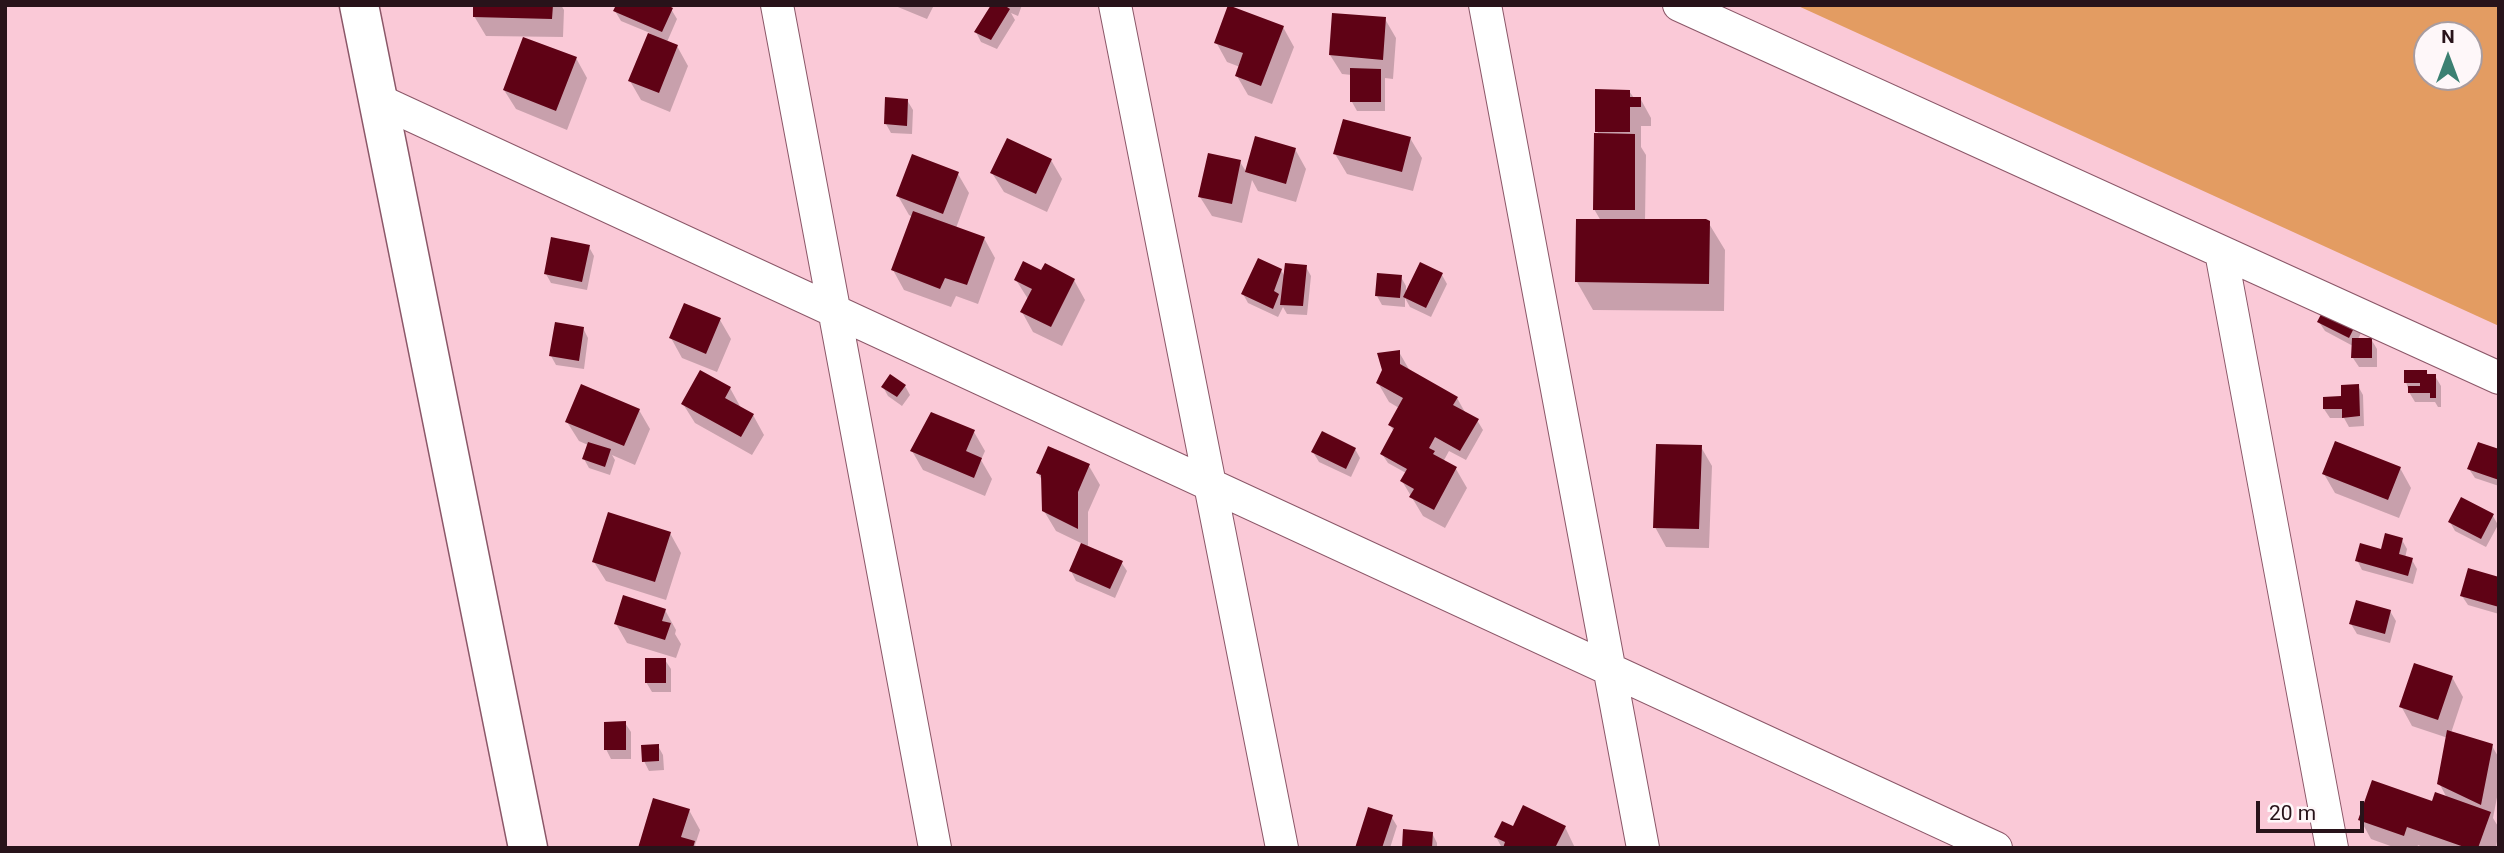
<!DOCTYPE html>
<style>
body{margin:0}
#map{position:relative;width:2504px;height:853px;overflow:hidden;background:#fac9d7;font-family:Roboto,sans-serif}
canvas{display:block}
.frame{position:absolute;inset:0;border:7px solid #28131a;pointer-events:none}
.north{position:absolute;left:2413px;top:21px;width:70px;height:70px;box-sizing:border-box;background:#fef7f9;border:2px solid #a89ca0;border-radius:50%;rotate:0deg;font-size:19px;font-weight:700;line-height:28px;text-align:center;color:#28131a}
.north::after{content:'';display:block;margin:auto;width:24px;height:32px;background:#3c8072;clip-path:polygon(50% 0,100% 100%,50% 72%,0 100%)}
.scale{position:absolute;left:2256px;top:801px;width:108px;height:32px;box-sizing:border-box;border:4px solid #28131a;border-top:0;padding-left:9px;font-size:21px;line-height:24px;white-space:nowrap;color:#28131a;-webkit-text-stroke:5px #fef7f9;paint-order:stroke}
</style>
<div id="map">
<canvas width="2504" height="853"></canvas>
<div class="frame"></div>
<div class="north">N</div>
<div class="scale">20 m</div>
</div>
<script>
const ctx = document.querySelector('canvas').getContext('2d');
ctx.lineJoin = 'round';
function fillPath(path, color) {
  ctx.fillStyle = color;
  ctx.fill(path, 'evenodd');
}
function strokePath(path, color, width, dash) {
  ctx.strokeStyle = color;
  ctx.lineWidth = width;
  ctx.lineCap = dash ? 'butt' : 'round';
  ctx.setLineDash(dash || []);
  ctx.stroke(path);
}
fillPath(new Path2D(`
 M1796,5H2499V326ZM2427,35H2469V77H2427Z`), '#e39c62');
fillPath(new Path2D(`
 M475,5H561L564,10L563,37L486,36L474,16Z
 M893,5H934L927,19Z
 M992,5H1022L1018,16L1011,13L1015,20L997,49L981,42L976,32Z
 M671,9L677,19L667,42L677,46L688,66L670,112L641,100L630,81L650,33L621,21L615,11Z
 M1385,19L1396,38L1393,79L1385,78V111H1357L1352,102V75L1342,74L1330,55Z
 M1283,27L1294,47L1272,104L1248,95L1237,76L1240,67L1227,62L1216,42Z
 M576,58L587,78L567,130L516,109L504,90Z
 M1629,91L1634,98H1640L1651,118V126H1641V147L1646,155L1645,221L1708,222L1725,250L1724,311L1593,310L1577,282L1601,221L1594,209L1599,135L1597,131Z
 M907,100L913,110L912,134L891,133L886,124Z
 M1410,138L1422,158L1413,191L1347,174L1335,154Z
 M1257,139L1295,149L1306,169L1296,202L1258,191L1252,180L1242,223L1212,216L1200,197L1240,162L1247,173Z
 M1051,160L1062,179L1047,212L1004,192L992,173Z
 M958,174L969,193L956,228L984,238L995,258L978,304L956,296L951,307L904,290L893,270L913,217L909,215L898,196Z
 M589,247L594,256L587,290L551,283L546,274Z
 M1306,267L1311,276L1307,315L1287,314L1283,307L1278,317L1248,303L1243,294L1281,270L1285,277Z
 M1041,272L1074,280L1085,300L1062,346L1033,332L1022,312L1028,299L1016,280Z
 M1442,275L1447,284L1431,317L1410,307L1405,298V307L1382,305L1377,296L1401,277L1406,286V296Z
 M685,306L720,320L731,339L717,372L682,358L671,338Z
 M2319,322L2366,323L2358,339H2371L2377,349V367H2359L2353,358V346L2325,331Z
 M583,328L588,338L584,369L556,365L551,356Z
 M1399,352L1410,371L1457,398L1466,414L1477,420L1483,430L1466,460L1449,451L1443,462L1456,469L1467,488L1445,528L1423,516L1402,481L1406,473L1388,463L1382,454L1394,432L1390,425L1399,408L1389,402L1378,383Z
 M2426,372L2429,376H2435L2441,386V407H2438L2435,402H2415L2409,392L2406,382Z
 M905,386L910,395L902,406L888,396L883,387Z
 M2358,386L2363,395L2364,426L2349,427L2344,418H2330L2324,409Z
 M730,388L741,408L753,415L764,435L752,455L695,423L683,404Z
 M639,410L650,429L635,465L612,455L615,460L610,475L589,468L584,459L588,445L579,441L567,422Z
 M974,432L985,451L981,460L992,479L985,496L923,470L912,451Z
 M1701,447L1712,466L1709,548L1666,547L1655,527Z
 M1355,449L1360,458L1351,477L1319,462L1313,452Z
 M2499,451V486L2475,478L2469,469Z
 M1089,466L1100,485L1088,512V548L1121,562L1127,571L1115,598L1076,581L1071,571L1083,544L1056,531L1044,511L1043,482L1038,473Z
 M2400,468L2411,488L2399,518L2335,493L2324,474Z
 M2493,516L2498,525L2486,547L2455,531L2450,522Z
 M670,533L681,553L666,600L606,581L594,562Z
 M2402,540L2407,549L2405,558L2412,560L2417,569L2413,584L2362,570L2357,560L2382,551Z
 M2499,579V614L2468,605L2462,596Z
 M665,610L676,630L675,634L681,644L676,658L627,643L616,624Z
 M2390,611L2396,621L2390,643L2357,634L2351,624Z
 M665,660L671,669V692H652L646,682Z
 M2452,677L2463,697L2451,733L2492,746L2499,758V787L2493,818L2499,828L2496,848H2425L2418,845L2417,848H2396L2371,839L2360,819L2447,798L2439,783L2448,738L2412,726L2401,706Z
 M625,723L631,732V759H611L606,749Z
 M658,746L663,755L664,770L649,771L644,761Z
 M689,810L700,830L695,845L697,848H640Z
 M1391,816L1397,826L1390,848H1357Z
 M1565,827L1575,848H1502L1496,837L1514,829Z
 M1432,833L1437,843V848H1403Z`), '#0003');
fillPath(new Path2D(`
 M473,5H553L552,19L473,17Z
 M616,5H667L673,8L662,32L613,11Z
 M991,5H1004L1010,9L991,40L974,32Z
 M1228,5L1284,26L1261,86L1235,76L1243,53L1214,43Z
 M1332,13L1386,17L1383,60L1329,55Z
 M648,33L678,45L659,93L628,81Z
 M523,37L577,57L556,111L503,90Z
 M1350,68L1381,69V102H1350Z
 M1595,89L1630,90V97H1641V107H1630V132H1595Z
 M885,97L908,99L907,126L884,124Z
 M1343,119L1411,137L1402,172L1333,154Z
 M1594,133L1635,134V210H1593Z
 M1255,136L1296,148L1286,184L1245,172Z
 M1007,138L1052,159L1036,194L990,173Z
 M1208,153L1241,160L1232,204L1198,197Z
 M912,154L959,172L943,214L896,196Z
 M913,211L985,237L967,285L945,278L940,289L891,270Z
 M1576,219H1706L1710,221L1709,284L1575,282Z
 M551,237L590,245L582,282L544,274Z
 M1258,258L1282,269L1274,291L1279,294L1273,309L1241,294Z
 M1023,261L1041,270L1045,263L1075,279L1051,327L1020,312L1032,289L1014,280Z
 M1420,262L1443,273L1426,308L1403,297Z
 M1285,263L1307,265L1303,306L1280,305Z
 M1377,273L1402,275L1400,298L1375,296Z
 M2330,297L2362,312L2349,338L2317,322Z
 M684,303L721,318L706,354L669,338Z
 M555,322L584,327L579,361L549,356Z
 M2352,338H2372V358H2351Z
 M1400,350V364L1458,397L1453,405L1479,419L1460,451L1435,437L1429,448L1435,451L1433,454L1457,467L1434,510L1409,497L1414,489L1400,481L1407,469L1380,454L1394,428L1388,425L1403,398L1376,383L1382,370L1377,353Z
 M700,370L731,387L725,398L754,414L741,437L681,404Z
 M2404,370H2427V374H2436V398H2430V393H2408V386H2420V383H2404Z
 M890,374L906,385L897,397L881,387Z
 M581,384L640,409L624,446L565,422Z
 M2359,384L2360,416L2342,418V409H2323V397L2341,396V385Z
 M931,412L975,430L966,451L982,458L974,478L910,451Z
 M1322,431L1356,448L1346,469L1311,452Z
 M2335,441L2401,467L2388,500L2322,474Z
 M588,442L611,449L605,467L582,459Z
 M2478,442L2499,449V480L2467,469Z
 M1656,444L1702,445L1699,529L1653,528Z
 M1048,446L1090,464L1078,492V529L1042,511L1041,475L1036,473Z
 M2461,497L2494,514L2481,539L2448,522Z
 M608,512L671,532L655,582L592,562Z
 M2385,533L2403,538L2399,554L2413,558L2408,576L2355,561L2360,543L2381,549Z
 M1081,543L1123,561L1110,589L1069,571Z
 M2468,568L2499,577V607L2460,596Z
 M623,595L666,609L662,621L671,623L665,640L614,624Z
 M2356,600L2391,610L2385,634L2349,624Z
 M645,658H666V683H645Z
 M2414,663L2453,676L2438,720L2399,707Z
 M626,721V750H604V722Z
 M2447,730L2493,744L2481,805L2437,784Z
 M659,744V761L642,762L641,745Z
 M2372,780L2432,801L2435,792L2491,812L2478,848H2467L2407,827L2404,836L2358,820Z
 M653,798L690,809L681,837L695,841L693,848H638Z
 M1523,805L1566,826L1555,848H1503L1505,842L1494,837L1502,821L1513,826Z
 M1368,807L1393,815L1382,848H1355Z
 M1403,829L1433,832L1432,848H1402Z`), '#5f0215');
const minor = new Path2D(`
 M777,5L935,848
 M1115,5L1282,848
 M1485,5L1643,848
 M1679,5L2499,378
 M378,100L1996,848
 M2221,252L2332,848`);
const tertiary = new Path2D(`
 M359,5L528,848`);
strokePath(minor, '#8b5768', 34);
strokePath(tertiary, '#8b5768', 41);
strokePath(minor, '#fff', 32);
strokePath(tertiary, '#fff', 38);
</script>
